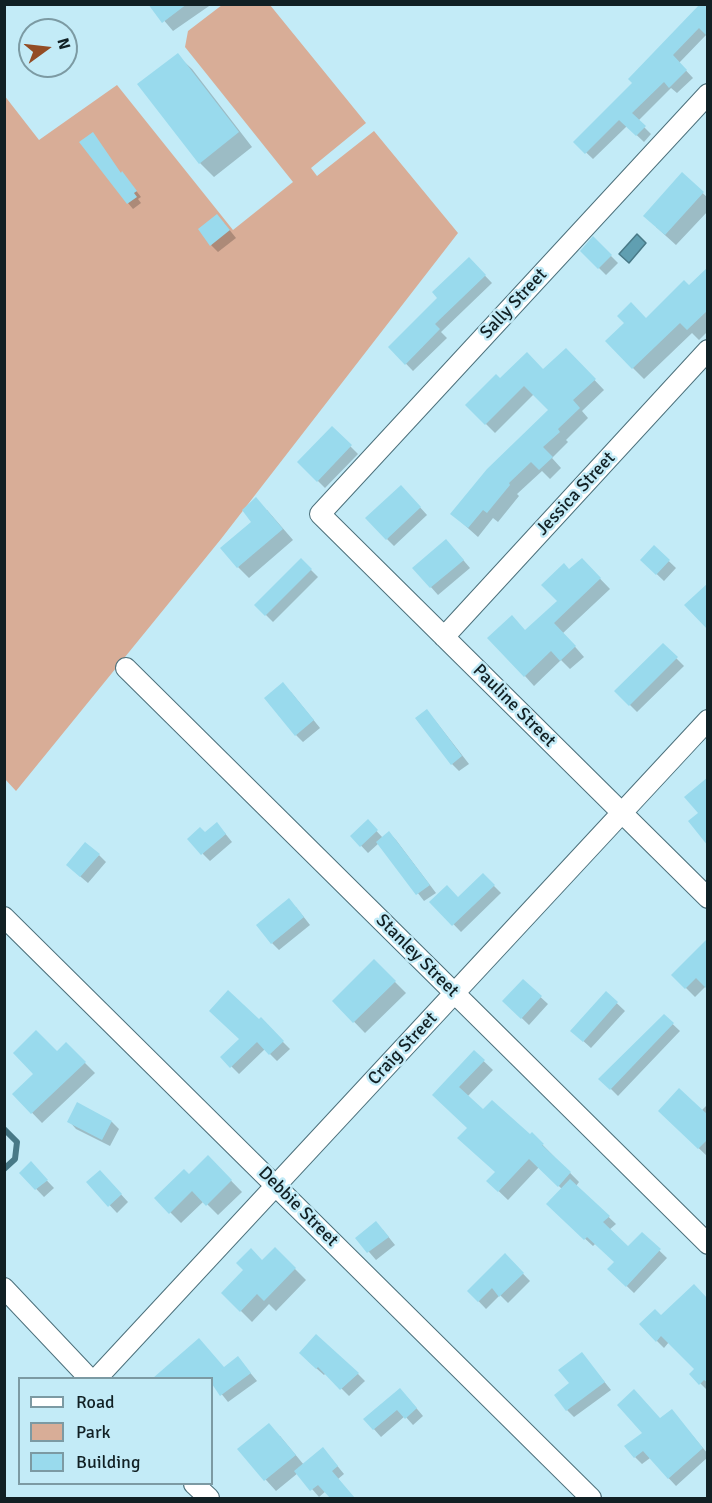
<!DOCTYPE html>
<style>
body{margin:0}
#map{position:relative;width:712px;height:1503px;overflow:hidden;background:#c3ebf7;font-family:Signika,sans-serif}
canvas{display:block}
.frame{position:absolute;inset:0;border:6px solid #112024;pointer-events:none}
.legend{position:absolute;left:18px;top:1377px;width:195px;height:108px;box-sizing:border-box;background:#c3ebf7;border:2px solid #7c9aa3;margin:0;padding:8px 10px;list-style:none;font-size:18px;color:#112024}
.legend li{display:flex;align-items:center;gap:12px;height:30px}
.legend b{width:30px;border:2px solid #7c9aa3}
.north{position:absolute;left:18px;top:18px;width:60px;height:60px;box-sizing:border-box;background:#c3ebf7;border:2px solid #7c9aa3;border-radius:50%;rotate:75deg;font-size:16px;font-weight:700;line-height:24px;text-align:center;color:#112024}
.north::after{content:'';display:block;margin:auto;width:21px;height:27px;background:#934c25;clip-path:polygon(50% 0,100% 100%,50% 72%,0 100%)}
</style>
<div id="map">
<canvas width="712" height="1503"></canvas>
<div class="frame"></div>
<ul class="legend">
<li><b style="height:8px;background:#fff"></b>Road</li>
<li><b style="height:16px;background:#d8ad97"></b>Park</li>
<li><b style="height:16px;background:#99daed"></b>Building</li>
</ul>
<div class="north">N</div>
</div>
<script>
const ctx = document.querySelector('canvas').getContext('2d');
ctx.lineJoin = 'round';
function fillPath(path, color) {
  ctx.fillStyle = color;
  ctx.fill(path, 'evenodd');
}
function strokePath(path, color, width, dash) {
  ctx.strokeStyle = color;
  ctx.lineWidth = width;
  ctx.lineCap = dash ? 'butt' : 'round';
  ctx.setLineDash(dash || []);
  ctx.stroke(path);
}
function label(font, color, halo, rows, align = 'center') {
  ctx.font = font + ' Signika,sans-serif';
  ctx.lineWidth = 5;
  ctx.setLineDash([]);
  ctx.textBaseline = 'middle';
  ctx.strokeStyle = halo;
  ctx.fillStyle = color;
  for (const [text, x, y, turn = 0] of rows) {
    ctx.save();
    ctx.translate(x, y);
    ctx.rotate((+turn || 0) * Math.PI / 180);
    ctx.textAlign = isNaN(turn) ? turn : align;
    if (halo) ctx.strokeText(text, 0, 0);
    ctx.fillText(text, 0, 0);
    ctx.restore();
  }
}
fillPath(new Path2D(`
 M222,5H270L366,123L311,168L317,176L374,131L458,233L221,539L16,791L4,778V95L39,140L117,85L233,230L293,182L185,47L188,31Z`), '#d8ad97');
const water = new Path2D(`
 M637,234L646,243L629,263L619,254Z`);
fillPath(water, '#609fb1');
strokePath(water, '#487987', 1.5);
fillPath(new Path2D(`
 M150,4H212L173,31Z
 M702,4L707,34L679,63L693,78L677,93L671,88L638,121L651,134L644,142L627,126L593,159L575,142L634,83Z
 M177,55L192,69L252,147L214,177L200,163Z
 M682,174L708,198V211L676,245L656,227Z
 M127,179L141,197L138,199L141,203L133,209L128,203Z
 M224,223L236,238L218,252L211,245Z
 M593,238L618,263L606,275L582,251Z
 M469,259L492,283L441,332L447,338L413,371L390,347L439,298Z
 M708,282V331L699,340L692,333L644,379L633,368L627,323L647,320L689,287Z
 M566,350L604,390L582,411L588,418L566,440L568,442L552,458L561,468L550,479L542,471L517,494L519,496L498,522L493,518L478,537L452,514L550,410L534,394L495,433L467,405L500,380L544,371Z
 M332,428L358,454L325,488L299,462Z
 M408,494L427,515L394,546L387,539Z
 M267,510L293,540L249,578L238,567Z
 M654,547L676,568L664,581L642,560Z
 M453,548L470,568L438,595L414,568Z
 M301,560L318,577L273,622L256,605Z
 M582,560L610,589L563,633L584,657L570,669L561,660L534,686L525,676L526,631L559,601L570,571Z
 M663,645L684,666L637,712L616,691Z
 M291,692L320,728L303,742L296,735Z
 M434,719L469,764L459,771L452,764Z
 M368,822L383,838L389,833L396,840L436,893L424,901L379,843L368,853L352,836Z
 M224,832L232,842L210,861L203,854L205,834Z
 M99,855L106,862L88,883L75,872Z
 M483,875L501,893L461,932L432,902L458,899Z
 M296,907L310,925L279,950L272,943Z
 M708,949L706,986L695,997L673,975Z
 M374,961L406,993L365,1033L334,1001Z
 M523,981L548,1004L529,1025L504,1001Z
 M606,993L625,1011L591,1048L580,1038Z
 M664,1016L680,1031L618,1096L601,1079Z
 M261,1020L290,1049L277,1061L265,1049L239,1074L222,1057Z
 M66,1044L95,1073L42,1123L14,1094Z
 M474,1052L493,1070L467,1097L483,1111L530,1137L532,1134L579,1182L576,1186L616,1224L609,1230L628,1248L642,1234L667,1258L634,1293L609,1269L616,1262L596,1243L593,1246L555,1211L562,1189L539,1167L508,1200L488,1181L496,1172L469,1128L443,1104Z
 M708,1104V1157L660,1111H701Z
 M69,1121L112,1122L119,1129L110,1146L76,1129Z
 M208,1157L242,1192L218,1215L204,1201L181,1223L156,1198L189,1176Z
 M31,1164L54,1188L44,1197L21,1173Z
 M107,1179L128,1202L117,1213L88,1182Z
 M383,1230L395,1245L376,1260L357,1238Z
 M275,1249L306,1280L276,1311L269,1304L252,1322L223,1293L263,1262Z
 M505,1255L530,1281L508,1303L500,1295L486,1309L469,1291Z
 M708,1300V1391L691,1374L696,1369L669,1342L664,1348L641,1325Z
 M582,1354L611,1390L574,1417L567,1410L571,1384Z
 M238,1358L257,1381L228,1402L212,1382V1378H162L159,1375L225,1368Z
 M308,1361L358,1374L365,1381L349,1396L326,1373L324,1375Z
 M407,1397L423,1416L413,1425L405,1416L381,1437L365,1419Z
 M672,1411L708,1454V1457L676,1486L650,1458L642,1464L635,1457L661,1420Z
 M280,1436L304,1465L330,1457L344,1474L338,1479L354,1498H332L326,1491L319,1497L298,1473L276,1491L239,1450Z`), '#0003');
strokePath(new Path2D(`
 M4,1129L17,1142L15,1159L4,1169`), '#487987', 6);
fillPath(new Path2D(`
 M148,4H187L162,23Z
 M700,4H708V37L699,28L673,55L687,70L669,88L664,82L632,113L646,126L636,136L619,120L585,154L573,142L632,83L628,79Z
 M178,53L239,132L199,164L137,84Z
 M93,132L121,173L122,171L137,191L134,193L137,197L127,204L79,142Z
 M682,172L704,192L665,235L643,216Z
 M217,214L230,230L210,246L198,229Z
 M593,236L612,255L598,269L580,251Z
 M469,257L486,275L435,324L440,329L405,365L388,347L437,298L432,292Z
 M708,267V310L687,330L680,323L632,369L605,341L624,323L617,316L631,302L646,318L684,280L689,285Z
 M566,348L596,379L573,400L580,408L558,429L560,432L543,447L553,457L539,470L531,462L509,483L510,485L487,513L483,510L468,528L450,514L487,469L548,410L524,386L485,425L465,405L496,374L500,378L527,352L543,369Z
 M332,426L352,445L317,482L297,462Z
 M401,485L421,507L386,540L365,518Z
 M256,497L283,529L237,568L220,548L251,522L242,510Z
 M446,539L464,560L430,588L412,568Z
 M654,545L670,560L656,575L640,560Z
 M301,558L312,569L265,616L254,605Z
 M582,558L601,578L554,623L576,646L560,661L551,651L524,677L487,638L512,615L525,630L557,601L541,585L564,563L569,569Z
 M708,583V630L684,605Z
 M663,643L678,657L629,706L614,691Z
 M283,682L314,720L295,736L264,698Z
 M427,709L462,756L451,765L415,718Z
 M708,777V846L688,821L698,813L684,797Z
 M368,819L378,830L360,847L350,836Z
 M217,822L226,834L201,855L187,839L200,827L205,832Z
 M389,831L430,885L416,895L376,842Z
 M85,842L100,854L80,877L66,865Z
 M483,873L495,885L452,926L429,902L447,885L458,897Z
 M289,898L304,917L271,944L256,925Z
 M708,938V990L696,978L685,989L671,975Z
 M374,959L396,981L353,1023L332,1001Z
 M523,979L542,996L521,1019L502,1001Z
 M228,990L259,1019L261,1017L284,1041L269,1055L257,1042L230,1068L220,1057L239,1039L209,1011Z
 M606,991L618,1002L583,1042L570,1031Z
 M664,1014L674,1023L610,1090L598,1079Z
 M36,1030L57,1051L66,1042L86,1062L31,1114L12,1094L33,1074L13,1053Z
 M474,1050L485,1060L459,1087L483,1109L492,1100L530,1134L532,1132L544,1144L542,1145L571,1172L558,1187L529,1159L498,1192L486,1181L495,1172L457,1138L467,1128L432,1095Z
 M679,1088L708,1115V1139L698,1149L658,1111Z
 M77,1102L112,1121L102,1140L67,1122Z
 M208,1155L232,1180L206,1206L192,1191L169,1214L154,1198L184,1169L189,1174Z
 M31,1161L48,1180L35,1190L19,1173Z
 M100,1170L122,1194L108,1207L86,1182Z
 M570,1179L610,1216L603,1222L628,1246L642,1232L661,1249L626,1287L607,1269L614,1262L587,1237L584,1240L546,1204Z
 M376,1221L389,1237L367,1253L355,1238Z
 M275,1247L296,1268L264,1301L257,1294L240,1312L221,1293L243,1270L236,1263L251,1248L262,1260Z
 M505,1253L524,1273L499,1297L492,1288L478,1302L467,1291Z
 M694,1284L708,1299V1383L704,1380L699,1385L689,1374L694,1369L661,1336L656,1342L639,1324L655,1309L661,1315Z
 M316,1334L359,1373L340,1390L318,1367L316,1369L299,1353Z
 M199,1338L224,1367L238,1356L251,1373L220,1396L212,1384V1378H153Z
 M582,1352L605,1382L566,1411L554,1395L569,1383L558,1370Z
 M400,1388L417,1408L405,1419L397,1410L373,1430L363,1419Z
 M634,1389L660,1418L672,1409L703,1448L668,1479L643,1451L634,1458L624,1446L642,1433L617,1405Z
 M269,1423L296,1455L264,1481L237,1449Z
 M323,1447L338,1466L332,1471L355,1498H330L318,1485L310,1491L294,1471Z`), '#99daed');
const minor = new Path2D(`
 M708,94L320,514L708,898
 M444,637L708,350
 M126,668L708,1244
 M4,917L591,1498
 M4,1288L89,1378
 M97,1378L708,720
 M194,1484L209,1498`);
strokePath(minor, '#4c707b', 22);
strokePath(minor, '#fff', 20);
label('18px', '#112024', '#c3ebf7', [
 ["Sally Street",514,304,-47],
 ["Jessica Street",576,494,-47],
 ["Pauline Street",514,706,45],
 ["Stanley Street",417,956,45],
 ["Craig Street",403,1049,-47],
 ["Debbie Street",298,1207,45]
]);
</script>
